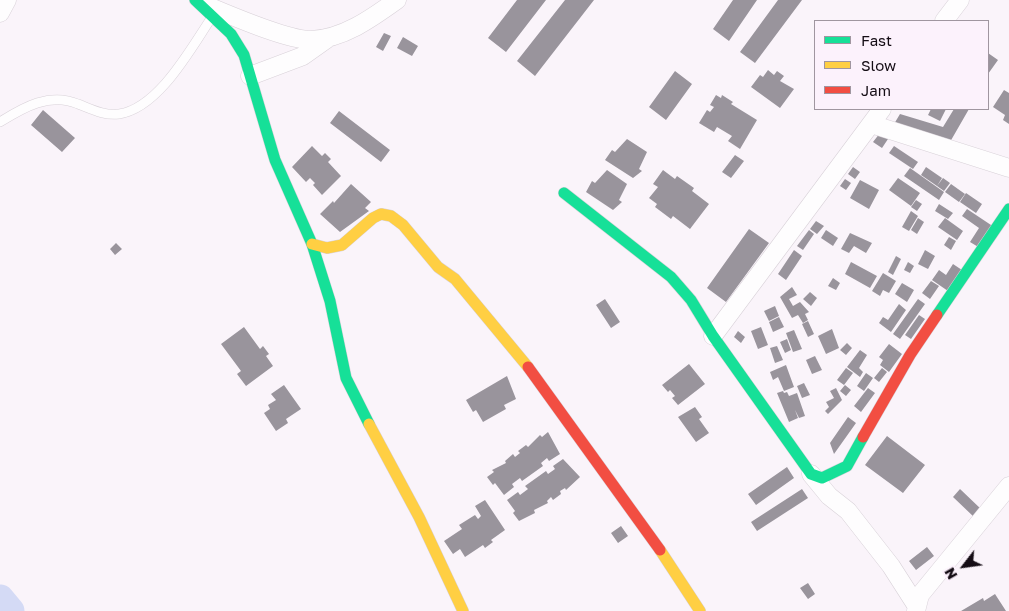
<!DOCTYPE html>
<style>
body{margin:0}
#map{position:relative;width:1009px;height:611px;overflow:hidden;background:#faf4fa;font-family:"Golos Text",sans-serif}
canvas{display:block}
.legend{position:absolute;left:814px;top:20px;width:175px;height:90px;box-sizing:border-box;background:#fcf2fc;border:1px solid #a096a0;margin:0;padding:6px 9px;list-style:none;font-size:15px;color:#150d15}
.legend li{display:flex;align-items:center;gap:10px;height:25px}
.legend b{width:25px;border:1px solid #a096a0}
.north{position:absolute;left:939px;top:541px;width:50px;height:50px;-webkit-text-stroke:4px #fcf2fc;paint-order:stroke;rotate:240deg;font-size:14px;font-weight:700;line-height:20px;text-align:center;color:#150d15}
.north::after{content:'';display:block;margin:auto;width:18px;height:22px;background:#150d15;clip-path:polygon(50% 0,100% 100%,50% 72%,0 100%)}
</style>
<div id="map">
<canvas width="1009" height="611"></canvas>
<ul class="legend">
<li><b style="height:6px;background:#16e098"></b>Fast</li>
<li><b style="height:6px;background:#ffcf43"></b>Slow</li>
<li><b style="height:6px;background:#f24e42"></b>Jam</li>
</ul>
<div class="north">N</div>
</div>
<script>
const ctx = document.querySelector('canvas').getContext('2d');
ctx.lineJoin = 'round';
function strokePath(path, color, width, dash) {
  ctx.strokeStyle = color;
  ctx.lineWidth = width;
  ctx.lineCap = dash ? 'butt' : 'round';
  ctx.setLineDash(dash || []);
  ctx.stroke(path);
}
function fillPath(path, color) {
  ctx.fillStyle = color;
  ctx.fill(path, 'evenodd');
}
strokePath(new Path2D(`
 M0,599L10,611`), '#d4daf5', 29);
fillPath(new Path2D(`
 M517,0H546L506,52L488,38Z
 M565,0H594L535,76L517,61Z
 M733,0H757L729,41L713,29Z
 M778,0H802L755,63L740,52Z
 M384,33L391,36L383,51L376,47Z
 M403,37L418,46L412,56L397,48Z
 M988,53L998,60L988,74Z
 M768,70L774,75L777,71L784,76L780,81L794,89L780,108L751,87L760,75L763,77Z
 M675,71L692,84L666,120L649,107Z
 M1004,90L1009,93V124L1003,120L1005,115L993,107Z
 M716,95L721,98L722,95L733,102L731,104L757,120L740,149L728,141L732,136L717,127L714,132L699,123L707,110L710,112L714,107L710,105Z
 M931,109H946L940,121L928,115Z
 M954,109H969L950,142L894,124L900,114L943,127Z
 M43,110L75,138L62,152L31,125Z
 M339,111L390,150L381,162L330,123Z
 M880,133L888,139L882,148L873,142Z
 M627,139L647,152L639,169L642,171L633,178L605,160L612,150L615,152Z
 M312,146L322,156L325,153L331,159L328,162L341,176L322,195L313,185L315,183L310,178L306,182L292,167Z
 M894,146L918,162L913,169L889,153Z
 M735,155L744,161L731,178L722,172Z
 M853,167L860,172L855,179L848,174Z
 M926,167L942,178L937,186L921,175Z
 M910,168L944,192L939,200L904,176Z
 M607,170L627,184L619,200L622,202L613,210L586,192L592,181L595,183Z
 M663,170L675,179L677,176L694,188L692,191L709,204L690,229L673,216L671,219L655,207L657,204L649,198L658,187L653,184Z
 M898,178L920,193L911,206L889,190Z
 M943,178L950,183L944,191L937,186Z
 M845,179L851,183L846,190L840,186Z
 M860,180L879,190L869,209L850,198Z
 M351,184L371,202L365,208L369,211L340,232L320,214L333,201L334,203Z
 M951,184L965,194L959,202L945,192Z
 M966,193L982,204L976,213L960,202Z
 M916,200L922,204L917,211L911,207Z
 M939,204L953,213L948,219L935,211Z
 M967,209L994,227L980,248L970,242L979,228L962,216Z
 M911,211L918,216L909,231L902,227Z
 M918,218L924,222L917,234L911,230Z
 M945,218L963,231L957,240L938,227Z
 M816,221L824,226L817,234L810,229Z
 M749,229L769,243L726,302L707,288Z
 M809,230L814,234L803,250L797,246Z
 M826,230L838,238L833,246L821,238Z
 M850,233L872,243L866,253L854,246L849,253L841,249Z
 M949,237L956,241L951,250L944,245Z
 M116,243L122,249L115,255L110,249Z
 M794,250L802,256L786,280L778,274Z
 M925,250L935,256L928,269L918,264Z
 M896,256L901,259L893,275L888,272Z
 M851,262L877,276L870,288L845,274Z
 M908,262L914,266L910,273L904,270Z
 M953,264L962,270L948,291L932,280L939,270L946,275Z
 M883,273L896,281L889,293L883,290L880,296L872,291Z
 M833,278L840,283L836,290L828,286Z
 M931,281L939,286L930,299L922,293Z
 M902,283L914,290L907,302L895,294Z
 M792,287L797,295L789,299L793,306L800,302L809,312L805,314L808,320L803,323L798,315L792,318L780,297Z
 M810,292L817,298L811,306L803,299Z
 M605,299L620,322L611,328L596,305Z
 M918,299L925,304L900,339L893,334Z
 M899,304L906,310L891,332L879,323L883,317L888,320Z
 M775,306L779,316L769,321L764,311Z
 M919,315L925,319L911,339L905,335Z
 M779,317L784,327L773,332L769,322Z
 M808,321L814,334L808,337L802,324Z
 M244,327L260,349L263,346L269,354L266,356L273,366L246,386L237,374L241,371L221,344Z
 M761,327L768,345L758,349L751,331Z
 M832,329L839,348L826,354L818,336Z
 M794,330L802,349L793,352L786,333Z
 M738,331L745,337L741,343L734,337Z
 M787,339L791,350L785,353L780,342Z
 M847,343L852,348L846,355L840,350Z
 M889,344L902,354L889,372L880,365L883,360L879,357Z
 M777,346L783,360L775,363L770,348Z
 M860,350L867,355L859,368L863,372L860,377L847,367Z
 M815,356L822,370L812,374L806,360Z
 M689,364L705,384L678,405L672,398L675,396L670,390L668,392L662,385Z
 M786,365L794,387L784,391L778,377L773,380L770,372Z
 M846,368L853,373L844,385L837,380Z
 M882,368L887,372L879,382L874,378Z
 M866,373L873,378L864,391L857,386Z
 M507,376L516,399L504,405L506,409L483,422L476,410L473,412L466,400Z
 M804,383L810,395L802,398L797,386Z
 M284,385L301,409L286,419L288,423L276,431L264,413L270,409L268,405L276,400L271,394Z
 M845,385L851,390L846,396L840,391Z
 M836,388L842,400L828,414L825,411L829,407L826,402L834,398L830,391Z
 M868,388L875,393L861,412L854,406Z
 M783,391L784,393L787,392L789,396L797,393L805,416L799,418L795,410L798,418L789,422L777,393Z
 M695,407L702,417L699,419L709,433L696,442L678,417Z
 M848,417L856,423L834,454L830,443Z
 M548,432L560,454L549,461L547,458L541,463L543,466L522,481L520,478L512,484L514,487L504,495L495,483L493,485L487,477L494,472L492,470L506,463L505,461L513,454L515,457L520,453L518,451L526,445L528,447L540,435L542,437Z
 M887,436L925,465L903,493L865,465Z
 M563,459L580,477L566,490L565,488L560,491L561,494L553,500L551,497L547,501L548,503L534,510L535,513L519,521L513,513L515,511L507,500L518,492L520,495L528,489L525,486L546,471L548,474L555,469L553,466Z
 M787,467L794,478L756,505L748,494Z
 M802,489L808,498L757,531L751,522Z
 M960,489L982,510L975,518L953,497Z
 M485,500L505,530L491,540L493,542L485,548L483,545L465,557L460,549L453,554L444,541L462,529L459,525L475,515L478,519L481,516L475,506Z
 M621,526L628,536L618,543L611,533Z
 M927,547L934,556L916,570L909,561Z
 M808,583L815,594L808,599L800,588Z
 M995,594L1006,611H961L983,598L984,601Z`), '#99949c');
const lane = new Path2D(`
 M0,122C24,107 50,92 78,104C91,109 104,116 119,114C159,108 191,48 212,17`);
const street = new Path2D(`
 M208,6C232,16 287,40 311,40C343,39 372,18 397,0
 M0,13L7,0
 M944,21L960,0
 M250,76L303,56L327,39
 M871,124L1009,168
 M713,336L882,109
 M811,474L829,496L848,511L891,566L916,605
 M916,611L920,595L1009,486`);
const fast = new Path2D(`
 M195,0L231,34L244,55L275,160L312,244L330,301L346,378L369,424
 M564,193L671,277L691,300L713,336L811,474L822,478L847,466L863,437
 M937,315L1009,209`);
const slow = new Path2D(`
 M312,244L327,248L342,245L373,218L381,214L391,216L403,225L438,267L455,279L528,367
 M369,424L419,517L463,611
 M660,550L700,611`);
const jam = new Path2D(`
 M528,367L660,550
 M863,437L910,355L937,315`);
strokePath(lane, '#d8d1d8', 10);
strokePath(street, '#d8d1d8', 19);
strokePath(fast, '#d8d1d8', 12);
strokePath(slow, '#d8d1d8', 12);
strokePath(jam, '#d8d1d8', 12);
strokePath(lane, '#fefdfe', 9);
strokePath(street, '#fefdfe', 18);
strokePath(fast, '#16e098', 11);
strokePath(slow, '#ffcf43', 11);
strokePath(jam, '#f24e42', 11);
</script>
